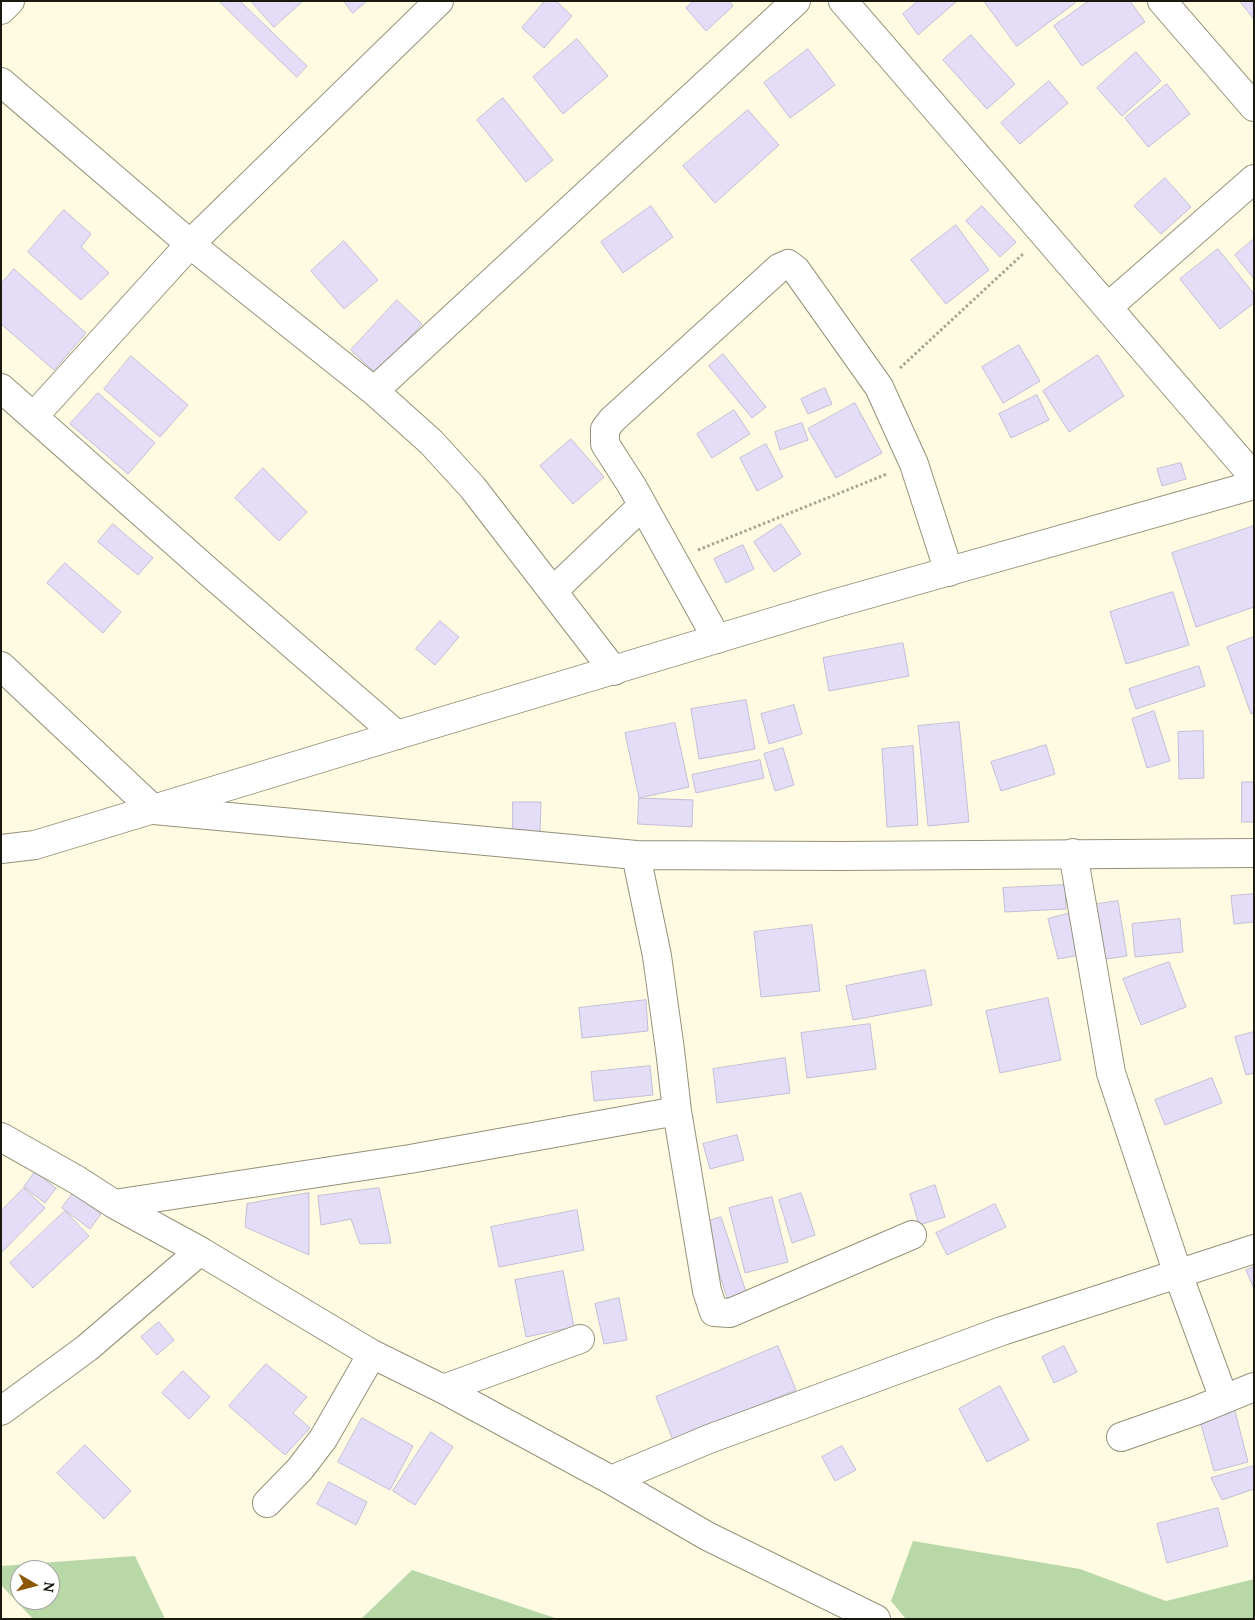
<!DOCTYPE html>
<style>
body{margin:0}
#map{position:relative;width:1255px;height:1620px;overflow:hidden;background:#fffbe2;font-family:Lora,serif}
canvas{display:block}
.frame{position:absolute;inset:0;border:2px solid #1a1910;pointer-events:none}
.north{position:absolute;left:10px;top:1560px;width:50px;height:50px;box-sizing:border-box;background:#fff;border:1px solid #a3a39f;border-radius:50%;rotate:98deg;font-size:14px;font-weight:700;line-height:20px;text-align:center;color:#1a1910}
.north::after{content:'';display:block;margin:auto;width:18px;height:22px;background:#8c5805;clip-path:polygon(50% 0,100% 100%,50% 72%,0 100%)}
</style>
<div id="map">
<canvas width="1255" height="1620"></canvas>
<div class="frame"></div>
<div class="north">N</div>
</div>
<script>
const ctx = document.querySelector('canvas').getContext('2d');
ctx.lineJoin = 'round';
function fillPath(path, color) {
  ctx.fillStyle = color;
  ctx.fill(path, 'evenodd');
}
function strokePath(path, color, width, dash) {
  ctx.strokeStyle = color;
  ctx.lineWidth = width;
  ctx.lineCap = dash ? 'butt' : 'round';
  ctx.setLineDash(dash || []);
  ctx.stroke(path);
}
fillPath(new Path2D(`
 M913,1541L1080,1569L1166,1601L1254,1579V1619H906L891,1601Z
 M135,1556L165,1619H33L1,1585V1566ZM20,1570H50V1600H20Z
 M412,1570L558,1619H361Z`), '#b8d8a8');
const building = new Path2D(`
 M219,1H240L307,66L297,77Z
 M251,1H303L274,27Z
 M344,1H367L353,13Z
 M545,1H556L572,16L544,48L522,28Z
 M694,1H729L733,6L706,31L686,8Z
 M918,1H957L918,35L903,14Z
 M984,1H1074L1075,3L1017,46Z
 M1089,1H1130L1145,22L1082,66L1054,26Z
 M1240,1H1254V19Z
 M971,35L1015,84L987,109L943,60Z
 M577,39L608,76L563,114L533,77Z
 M808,49L835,85L790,118L764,83Z
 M1136,52L1161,81L1122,116L1097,88Z
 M1049,81L1068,103L1020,144L1001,123Z
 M1167,84L1190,114L1148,147L1125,118Z
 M503,98L553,160L526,182L477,120Z
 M748,110L779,145L715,203L683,166Z
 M1165,178L1191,207L1161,234L1134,206Z
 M651,206L673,237L623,273L601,242Z
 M982,206L1016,242L1000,257L966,221Z
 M64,210L91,234L81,247L109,273L81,300L28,252Z
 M956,225L989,270L946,304L911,260Z
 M1254,239V279L1235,255Z
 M344,241L378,280L344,309L311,271Z
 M1218,249L1254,294V303L1220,329L1180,279Z
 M14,269L86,333L54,370L1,324V284Z
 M397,300L422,324L376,374L351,350Z
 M1019,345L1040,381L1003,403L982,367Z
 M723,354L766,407L752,418L709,366Z
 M1098,355L1124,396L1069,432L1043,391Z
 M131,356L188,405L160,437L104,389Z
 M825,388L832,404L808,414L801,399Z
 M98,393L155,443L128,474L70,424Z
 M1037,395L1049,420L1011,438L999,414Z
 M855,403L882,453L836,478L808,429Z
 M734,410L750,434L712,458L697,434Z
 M802,423L808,440L780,450L775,432Z
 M571,439L604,477L573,504L540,466Z
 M766,444L783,477L757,491L740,458Z
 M1181,463L1186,479L1162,486L1157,469Z
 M263,468L307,512L279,541L235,498Z
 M113,524L153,558L138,575L98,542Z
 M781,524L801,554L774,572L754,542Z
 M1254,526V607L1196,627L1172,553Z
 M743,545L754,569L726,583L714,559Z
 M65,563L121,612L103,633L47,583Z
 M1173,592L1189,645L1126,664L1110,612Z
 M440,621L459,637L435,665L416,649Z
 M1254,637V713L1251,714L1227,647Z
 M903,643L909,676L829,691L823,658Z
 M1199,666L1205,686L1136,709L1129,689Z
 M746,700L755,749L699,759L691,709Z
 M794,705L802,734L769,744L761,714Z
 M1154,711L1170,761L1147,768L1132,719Z
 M959,722L969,822L928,826L918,726Z
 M675,723L689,787L639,798L625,733Z
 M1203,731L1204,778L1179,779L1178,732Z
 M1046,745L1055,774L1001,791L991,762Z
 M913,746L918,825L887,827L882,749Z
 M783,748L794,785L775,791L764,754Z
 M760,760L764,778L696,793L692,775Z
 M1242,782H1254V822H1242Z
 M639,798L693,800L692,827L638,824Z
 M513,802H541L540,834L513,833Z
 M1065,885L1066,909L1005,912L1003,888Z
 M1254,894V922L1234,924L1231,896Z
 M1118,901L1127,956L1099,960L1091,905Z
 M1071,913L1080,955L1058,959L1048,919Z
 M1180,919L1183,952L1135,957L1132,924Z
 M812,925L820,991L761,997L754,932Z
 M1169,962L1186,1007L1141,1025L1123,979Z
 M925,970L932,1005L853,1020L846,986Z
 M1048,998L1061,1060L1000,1073L986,1011Z
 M646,1000L648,1031L582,1038L579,1008Z
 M870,1024L876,1069L807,1078L801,1033Z
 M1254,1032V1073L1246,1075L1235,1037Z
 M785,1058L790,1093L717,1103L713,1069Z
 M650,1066L653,1095L594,1101L591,1072Z
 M1212,1078L1222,1103L1165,1125L1155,1100Z
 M737,1135L744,1160L710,1169L703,1144Z
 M35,1172L56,1188L45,1203L24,1187Z
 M935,1185L945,1217L919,1225L910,1194Z
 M24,1188L45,1208L1,1253V1211Z
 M379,1188L391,1243L360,1244L351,1219L321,1225L318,1196Z
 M73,1193L101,1214L90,1229L62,1208Z
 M309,1193V1255L245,1227L247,1204Z
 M801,1193L815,1235L792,1243L779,1200Z
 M772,1197L788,1262L745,1273L729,1208Z
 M995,1204L1006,1227L947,1255L936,1233Z
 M577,1210L584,1250L499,1267L491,1227Z
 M65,1211L89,1236L33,1288L10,1263Z
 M721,1217L748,1298L729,1304L703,1223Z
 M1254,1267V1289L1246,1270Z
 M563,1271L574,1327L526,1337L515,1280Z
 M619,1298L627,1340L604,1344L595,1304Z
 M159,1322L174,1340L157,1355L141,1337Z
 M778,1346L796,1390L673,1440L656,1397Z
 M1064,1346L1077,1372L1054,1383L1042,1357Z
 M266,1364L307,1397L293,1413L310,1428L285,1455L229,1406Z
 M183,1371L210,1397L189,1419L162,1393Z
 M1000,1386L1029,1440L987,1462L959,1409Z
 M1234,1407L1248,1462L1214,1471L1199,1417Z
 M362,1418L413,1446L390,1490L338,1462Z
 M431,1432L453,1447L415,1505L393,1491Z
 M85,1445L131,1491L104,1519L57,1473Z
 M842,1446L856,1470L835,1481L822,1457Z
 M1254,1466V1489L1222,1500L1211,1478Z
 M329,1482L367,1502L356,1525L317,1504Z
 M1218,1508L1228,1546L1167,1563L1157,1524Z`);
fillPath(building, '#e3ddf8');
strokePath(building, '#c3bed6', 1);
const street = new Path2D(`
 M843,1L1254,477
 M1162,1L1254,107
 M1,10L10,1
 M1,82L190,244L374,391L431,442L473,488L614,671
 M1108,307L1254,179
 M1,388L210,573L397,735
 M374,391L796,1
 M34,416L190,244L439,1
 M553,591L642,506
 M717,639L632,486L605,444V429L612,420L779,268L788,264L796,270L879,387L914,464L949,572
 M1,666L154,810L636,855L840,856L1254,853
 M1073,853L1111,1073L1178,1274L1224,1399
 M636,855L657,956L670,1050L677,1111L707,1291L714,1312L730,1313L912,1235
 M1,1137L77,1180L114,1204L200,1251L372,1354L443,1389L611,1480L707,1536L876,1619
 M114,1204L410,1159L677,1111
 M443,1389L580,1339
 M1,1411L87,1348L200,1251
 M1121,1437L1195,1411L1254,1387
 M611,1480L709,1439L1002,1331L1254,1249
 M267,1503L300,1469L323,1439L372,1354`);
const secondary = new Path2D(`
 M1,849L35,845L397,735L826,606L1254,485`);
strokePath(street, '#95917a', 30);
strokePath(secondary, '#95917a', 30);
strokePath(new Path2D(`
 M900,368L1024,253
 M698,550L887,474`), '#a7a492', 3, [2.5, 2.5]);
strokePath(street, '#fff', 28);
strokePath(secondary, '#fff', 28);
</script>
